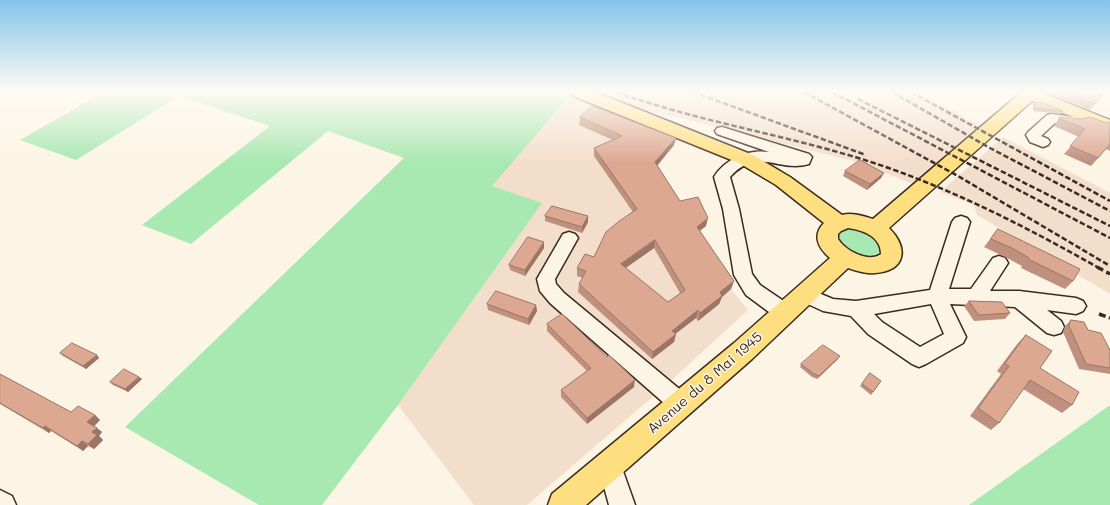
<!DOCTYPE html>
<style>
body{margin:0}
canvas{display:block;background:#fcf5e5}
</style>
<canvas width="1110" height="505"></canvas>
<script>
const ctx = document.querySelector('canvas').getContext('2d');
ctx.lineJoin = 'round';
function fillPath(path, color) {
  ctx.fillStyle = color;
  ctx.fill(path, 'evenodd');
}
function strokePath(path, color, width, dash) {
  ctx.strokeStyle = color;
  ctx.lineWidth = width;
  ctx.lineCap = dash ? 'butt' : 'round';
  ctx.setLineDash(dash || []);
  ctx.stroke(path);
}
function label(font, color, halo, rows, align = 'center') {
  ctx.font = font + ' Mali,sans-serif';
  ctx.lineWidth = 3;
  ctx.setLineDash([]);
  ctx.textBaseline = 'middle';
  ctx.strokeStyle = halo;
  ctx.fillStyle = color;
  for (const [text, x, y, turn = 0] of rows) {
    ctx.save();
    ctx.translate(x, y);
    ctx.rotate((+turn || 0) * Math.PI / 180);
    ctx.textAlign = isNaN(turn) ? turn : align;
    if (halo) ctx.strokeText(text, 0, 0);
    ctx.fillText(text, 0, 0);
    ctx.restore();
  }
}
fillPath(new Path2D(`
 M597,92H920L981,126L913,184L858,162L685,119L644,111Z
 M570,97L677,141L654,170L679,208L706,226L696,234L731,289L748,310L663,388L527,505H474L398,405L541,203L491,186Z
 M1003,137L1110,193V294L977,215L974,205L940,192Z`), '#f3decc');
fillPath(new Path2D(`
 M104,92H573L492,186L542,203L398,405L322,505H259L125,427L404,158L328,131L191,244L142,225L270,126L179,96L76,160L20,140Z
 M849,227L873,234L881,246L878,253C857,264 821,236 849,227Z
 M1110,405V505H969Z`), '#a8e8b1');
const minor = new Path2D(`
 M1052,114L1074,117L1081,114L1086,115L1088,118C1080,130 1068,125 1055,123L1041,136L1048,139L1050,142L1048,145L1043,147L1030,142L1026,135L1028,132L1047,115Z
 M722,127L809,154L812,157L809,164C778,173 758,146 730,177L739,209L752,274L760,285L791,306L794,312L791,318L784,320L777,318L746,295L734,275L723,209L714,177C725,159 748,149 769,152L717,134L715,131L717,128Z
 M961,216L967,218L970,222L949,289H971L993,258L999,256L1005,258L1008,263L990,291H1019L1076,298L1083,301L1086,306L1083,311L1076,314L1047,310L1061,321L1064,327L1061,333L1054,335L1047,333L1015,307L950,304L966,337L963,343L926,364L919,367L912,364L868,334L851,316L823,311L797,299L794,294L797,289L804,287L833,299L856,301L930,290L952,222L955,218ZM931,304L944,334L920,347L882,322L874,314Z
 M569,232L575,234L578,238L555,279L556,284L564,293L689,397L692,404L689,411L681,414L673,411L550,303L540,291L537,279L563,234Z
 M610,453L618,457L635,505H609L598,465L602,457Z
 M0,490L12,496L16,505H0Z`);
const major = new Path2D(`
 M571,92H595L753,155L790,177L842,215C852,212 863,216 873,219L1018,95L1016,92H1040L1110,120V131L1032,101L889,228C909,248 906,271 875,273C866,274 857,271 848,268L752,359L586,505H548L552,494L734,343L830,258C818,248 812,235 824,223L776,185L739,163L573,96ZM848,228C862,230 881,236 881,254C868,263 846,251 838,239V234L841,231Z`);
strokePath(minor, '#3b2a1e', 3);
strokePath(major, '#3b2a1e', 3);
fillPath(minor, '#fcf5e5');
fillPath(major, '#fddf80');
strokePath(new Path2D(`
 M616,92C694,120 775,133 855,157C941,183 1021,224 1099,268
 M693,92L866,155
 M804,92L958,176L1110,266
 M832,92L1110,238
 M892,92L990,148L1110,211
 M911,92L1110,201
 M858,99L1110,226`), '#3b2a1e', 2.5, [5.5, 2.5]);
strokePath(new Path2D(`
 M1097,267L1110,274
 M1099,314L1110,318`), '#3b2a1e', 3.5, [7, 3.5]);
fillPath(new Path2D(`
 M1048,92H1094L1097,102L1090,110L1048,93Z
 M1035,103L1063,111L1061,114L1033,111V105Z
 M580,117L674,145L657,166L680,201L706,226L700,231L734,281L731,289L722,297L719,304L698,321L696,318L675,334H676L674,342L652,359L578,292L579,284L583,278L577,276V268L594,257L633,212L594,156V148L613,140L579,125ZM654,248L680,293L668,302L625,268Z
 M1059,118L1107,123L1110,122V151L1106,149L1091,166L1064,154L1079,137L1054,126Z
 M845,171L881,178L867,190L843,176Z
 M545,216H588V222L582,233L545,221Z
 M998,229L1073,281L1065,289L1021,268L1022,266L1005,257L984,247Z
 M544,242V248L525,276L510,270L509,265Z
 M969,301L1010,313L1005,319L974,321L964,306Z
 M487,304L536,305L537,311L529,325L488,310Z
 M1071,320L1088,330L1110,350V374L1079,369L1063,332L1065,326Z
 M547,324L634,387L587,424L561,397V390L587,371L547,331Z
 M1026,335L1040,368L1072,405L1062,413L1023,389L999,423L991,430L970,416L1001,374L997,371L1018,343Z
 M60,353L97,355L99,358L86,369L63,356Z
 M838,359L817,379L812,377L800,367L801,364Z
 M870,373L881,381L871,395L860,386Z
 M0,374L71,412L95,415L100,420L94,426L102,432L99,436L103,440L94,449L88,446L83,451L51,431L49,433L0,404Z
 M139,377L142,379L128,392L113,385L110,382Z`), '#be907d');
fillPath(new Path2D(`
 M676,138L674,145L653,170L655,162Z
 M884,173L881,178L867,190L870,184Z
 M588,216V222L582,233V227Z
 M708,218L706,226L695,234L697,227Z
 M655,240L654,248L620,272L621,264Z
 M544,242V248L525,276V270Z
 M734,281L731,289L722,297L719,304L698,321L700,313L720,292Z
 M536,305L537,311L529,325L528,319Z
 M698,310L696,318L670,338L672,331Z
 M676,334L674,342L652,359L653,352Z
 M97,355L99,358L86,369L83,366Z
 M840,356L838,359L817,379L819,376Z
 M139,377L142,379L128,392L125,389Z
 M635,380L634,387L587,424V418Z
 M95,415L100,420L93,427L87,422Z
 M45,426L51,431L49,433L43,428Z
 M97,428L102,432L99,436L103,440L94,449L88,444L92,432Z
 M82,441L88,446L83,451L77,446Z`), '#9b7666');
const building = new Path2D(`
 M1066,92H1094L1102,95L1095,104Z
 M1041,102L1063,111L1034,108L1035,103Z
 M592,106L676,138L655,162L680,201L698,197L708,218L697,227L734,281L720,292L722,296L700,313L698,310L672,331L676,334L653,352L579,284L586,271L577,268L585,254L594,257L606,232L618,222L637,209L594,148L622,136L580,117ZM655,240L685,290L668,302L621,264Z
 M1061,117L1081,119L1090,117L1107,123L1108,122H1110V144L1098,158L1070,146L1085,129L1059,118Z
 M860,160L884,173L870,184L845,171Z
 M552,206L588,216L582,227L545,216Z
 M998,229L1080,269L1073,281L1028,259L1029,258L1012,248L991,239Z
 M528,237L544,242L525,270L509,265Z
 M496,291L536,305L528,319L487,304Z
 M969,301L1002,302L1010,313L979,315Z
 M562,314L607,357L609,355L635,380L587,418L561,390L591,368L547,324Z
 M1071,320L1084,322L1088,330L1101,333L1110,350V368L1086,364L1069,326Z
 M1026,335L1052,351L1040,368L1079,392L1072,405L1030,380L999,423L978,408L1009,366L1005,364Z
 M72,343L97,355L83,366L60,353Z
 M823,345L840,356L819,376L814,374L801,364Z
 M124,369L139,377L125,389L110,382Z
 M870,373L881,381L873,392L862,384Z
 M0,374L71,412L78,406L95,415L87,422L97,428L92,432L97,435L88,444L82,441L77,446L45,426L43,428L0,403Z`);
fillPath(building, '#dda891');
strokePath(building, '#9b7666', 1);
const sky = ctx.createLinearGradient(0, 0, 0, 163);
sky.addColorStop(0, '#84c4ea');
sky.addColorStop(0.56, '#fefaf3');
sky.addColorStop(1, '#fefaf300');
ctx.fillStyle = sky;
ctx.fillRect(0, 0, 1110, 163);
label('14px', '#3b2a1e', '#fcf5e5', [
 ["Avenue du 8 Mai 1945",705,383,-41]
]);
</script>
